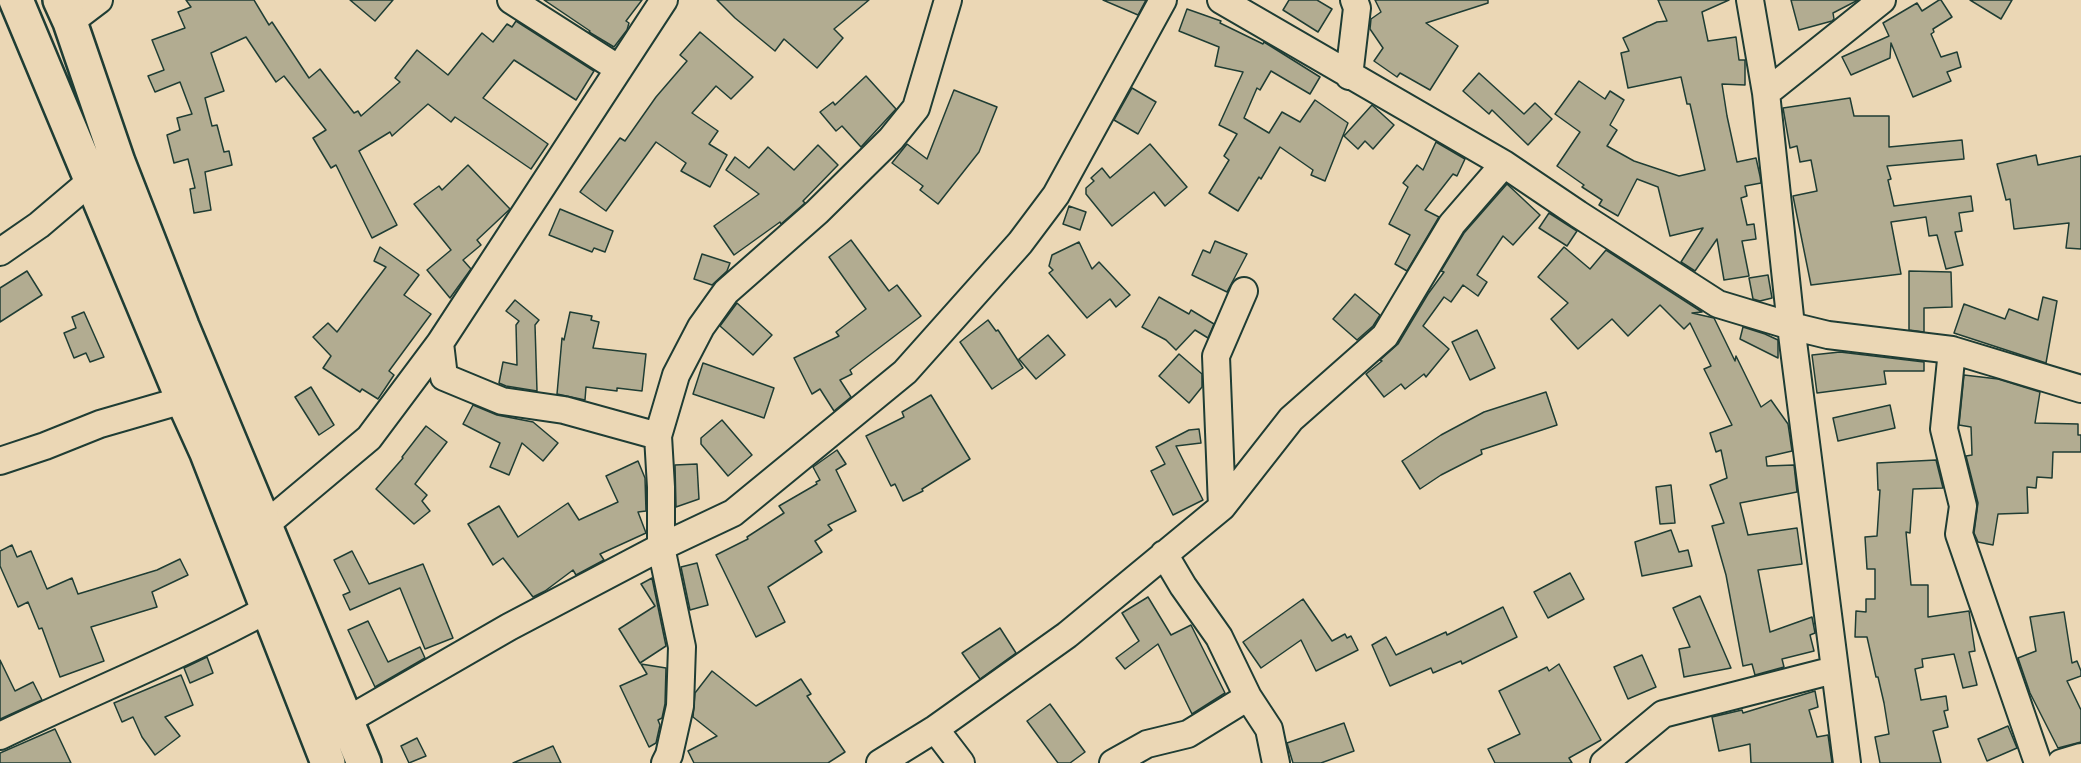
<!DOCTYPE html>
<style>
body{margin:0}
canvas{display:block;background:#ebd7b5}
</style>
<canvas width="2081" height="763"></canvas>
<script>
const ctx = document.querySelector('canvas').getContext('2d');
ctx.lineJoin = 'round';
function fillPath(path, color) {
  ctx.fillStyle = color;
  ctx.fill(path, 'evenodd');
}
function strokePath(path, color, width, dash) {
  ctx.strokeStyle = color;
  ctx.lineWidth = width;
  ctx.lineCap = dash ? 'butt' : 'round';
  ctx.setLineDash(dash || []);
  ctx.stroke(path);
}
const building = new Path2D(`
 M186,0H254L269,25L272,22L309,78L320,69L354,113L358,111L361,116L400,82L395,78L417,50L448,75L482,33L493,42L507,24L512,27L516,21L594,71L576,100L514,60L483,98L548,144L531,169L455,117L451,122L428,104L392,136L390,132L359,151L397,225L372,238L336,165L331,168L313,138L326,130L284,76L276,82L246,37L211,53L224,91L205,98L212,126L217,125L224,152L229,151L232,165L205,172L211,210L194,213L190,189L195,188L188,159L174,163L167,135L180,130L177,118L192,114L180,82L155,92L148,76L164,70L152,40L185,28L178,12L191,7Z
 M350,0H393L375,21Z
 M544,0H642L626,21L629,23L627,30L614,47L589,32L590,31Z
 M717,0H869L834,29L843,38L817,68L784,39L775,51L735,18Z
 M1103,0H1146L1138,15Z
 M1289,0H1317L1332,9L1318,32L1283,10Z
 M1375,0H1488V3L1426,23L1458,46L1430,90L1400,73L1397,77L1374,61L1383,48L1370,29L1371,19L1381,12Z
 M1658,0H1729L1702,12L1708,41L1736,37L1739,60H1745V85L1722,84L1727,116L1737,162L1756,158L1760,176L1761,183L1745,186L1747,196L1741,198L1747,225L1754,224L1756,239L1742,241L1749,276L1724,280L1717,239L1695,271L1681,262L1703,228L1670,236L1658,187L1637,179L1618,216L1599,205L1602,200L1582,187L1584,185L1557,166L1580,132L1555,114L1579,81L1605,99L1610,91L1624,100L1610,125L1617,130L1607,146L1634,161L1679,176L1705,170L1690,104H1687L1681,77L1628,88L1621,53L1629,51L1623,38L1657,22L1667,21Z
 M1791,0H1858L1833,13L1834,19L1832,21L1799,30Z
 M1939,0H1941L1952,17L1933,29L1934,32L1931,34L1941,57L1957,52L1961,67L1947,72L1951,81L1913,97L1891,43L1890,58L1851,75L1842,57L1889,36L1883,23L1917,3L1922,11Z
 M1970,0H2012L2001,19Z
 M1187,9L1221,21L1220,23L1263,44L1264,42L1320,77L1310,94L1271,71L1260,90L1257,88L1244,118L1269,133L1282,112L1300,122L1315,100L1348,123L1325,181L1311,175L1313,170L1280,147L1261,179L1259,177L1238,211L1209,193L1229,160L1224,156L1237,134L1219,125L1243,72L1215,66L1219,47L1179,31Z
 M700,32L753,77L731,99L716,86L692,113L718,131L709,144L727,155L710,187L681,171L686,163L656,142L606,211L580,192L620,138L625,141L656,97L687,61L680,55Z
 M1479,73L1524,114L1535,103L1552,119L1528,145L1492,110L1489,114L1463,91Z
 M866,76L896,109L861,147L842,126L836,131L820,112L833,102L835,105Z
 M1132,88L1156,102L1138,134L1114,120Z
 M954,90L997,107L979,152L938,204L920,190L923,186L892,163L907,144L927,159Z
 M1850,98L1854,116H1889V147L1962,140L1964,159L1887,166L1891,179L1888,180L1894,206L1971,196L1973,211L1959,213L1962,231L1955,232L1963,265L1946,269L1937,235L1929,236L1926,217L1891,222L1901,274L1811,285L1793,196L1817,191L1811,160L1800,162L1797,146L1790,148L1783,108Z
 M1372,105L1394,125L1373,149L1365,141L1358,149L1344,136Z
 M1436,142L1465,159L1457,176L1453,174L1425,210L1439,217L1407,271L1395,264L1410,235L1389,224L1408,187L1403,183L1417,165L1423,170Z
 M1150,144L1187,187L1165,206L1154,192L1112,226L1086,194V188L1094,181L1091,178L1102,168L1110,178Z
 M818,145L838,165L803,201L805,203L781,224L780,222L734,255L714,226L759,194L726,170L735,157L749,168L768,147L794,170Z
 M2036,155L2038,165L2081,156V249L2066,248L2069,223L2014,229L2010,199L2006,200L1997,164Z
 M468,165L510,209L477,240L481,245L463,260L471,269L450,298L427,270L451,250L414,204L439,186L442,190Z
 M1507,184L1540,215L1513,245L1503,236L1477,275L1487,282L1478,296L1463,285L1451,302L1444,297L1423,326L1449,349L1426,377L1424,374L1405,389L1401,384L1384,397L1366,374L1382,361L1380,360L1398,344L1428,294L1444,272L1441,271L1464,233Z
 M1069,206L1086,212L1080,230L1063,224Z
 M560,209L613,231L605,252L594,248L592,252L549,235Z
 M1549,213L1577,231L1567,246L1539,228Z
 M851,240L889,291L897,285L921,316L850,370L852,374L840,380L851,397L834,411L820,389L812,394L794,358L839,336L836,332L866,309L829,257Z
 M1215,241L1247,254L1227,292L1192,275L1203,250L1210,253Z
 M1079,242L1092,269L1099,262L1130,295L1116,307L1110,299L1087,318L1049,273L1053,270L1049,266L1052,255Z
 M380,247L418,274L419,275L404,295L431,314L389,371L394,375L378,399L362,389L360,392L323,368L331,356L313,337L328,323L337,332L386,267L374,261Z
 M1564,247L1590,269L1606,250L1702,312L1692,313L1714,318L1735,361L1736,356L1761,407L1771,400L1788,424L1792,451L1766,457L1767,466L1794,465L1797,492L1740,503L1748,535L1797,528L1802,564L1758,570L1770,632L1812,617L1815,633L1810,635L1814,651L1782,659L1784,667L1755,675L1752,664L1743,666L1726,575L1712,526L1724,523L1710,485L1727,478L1721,450L1716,452L1710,433L1732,425L1704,369L1711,366L1690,323L1684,329L1660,305L1628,336L1612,319L1578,349L1551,319L1568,303L1538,277Z
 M702,254L730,263L727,271L712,285L694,279Z
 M27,271L42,295L0,322V288Z
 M1909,271L1951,272L1952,307L1924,308V332L1909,330Z
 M1768,275L1772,298L1760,301L1753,299L1749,278Z
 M1355,294L1380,315L1373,326L1357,340L1333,319Z
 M1159,297L1189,314L1191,310L1214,324L1208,338L1195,330L1176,350L1166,340L1142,327Z
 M2043,297L2057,301L2046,363L1954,333L1964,304L2005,319L2009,309L2038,320Z
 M515,300L539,320L535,325L537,391L506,386L499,383L503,362L517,365L516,325L519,321L506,311Z
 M737,303L772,335L753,355L720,326Z
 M84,312L104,357L90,362L86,353L74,358L64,333L76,328L72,317Z
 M570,312L592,316L591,320L599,322L593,348L646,354L642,391L617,388V391L586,387L585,400L557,394L562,338L564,340Z
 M988,320L996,331L998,330L1023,368L992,389L960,342Z
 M1743,327L1765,334L1778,340V358L1740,339Z
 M1477,330L1495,368L1470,380L1452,342Z
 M1048,335L1065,355L1036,379L1019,359Z
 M1840,352L1924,362V371H1884L1886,384L1817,393L1812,355Z
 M1179,354L1202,374V387L1189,403L1159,376Z
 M703,363L774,388L764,418L693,394Z
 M1964,375L1998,379L2040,392L2035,423L2078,424V435H2081V452H2053L2052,478L2037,477L2036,488L2027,487L2028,513L1998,514L1993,545L1978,542L1974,533L1978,503L1966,456L1972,455L1971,427L1959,425Z
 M311,387L334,425L319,435L295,397Z
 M1546,392L1557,425L1481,450L1482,454L1441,475L1420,489L1402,461L1441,435L1484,412Z
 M931,395L970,459L922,489L923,491L903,501L895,484L891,486L866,436L904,417L902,412Z
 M473,405L497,415L533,422L558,443L543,461L522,443L509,475L490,467L500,443L463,424Z
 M1890,405L1895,428L1838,441L1833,418Z
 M722,420L752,455L728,476L701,444V438Z
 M426,426L447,442L415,484L427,495L422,501L430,511L414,524L376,489L403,458L402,457Z
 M1199,429L1201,443L1176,446L1203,500L1173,515L1151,471L1165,464L1156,447L1189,430Z
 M837,450L846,464L836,470L856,511L828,525L832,530L815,541L822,552L768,587L785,622L756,637L716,555L748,539L747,537L784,513L779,506L817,484L816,482L820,480L813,467Z
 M1936,460L1943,488L1913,489L1910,533L1906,532L1911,585H1928V617L1969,611L1975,651L1969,652L1977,685L1963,688L1954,654L1922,659L1923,667L1915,669L1921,700L1946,696L1948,710L1944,711L1948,727L1933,731L1941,763H1880L1875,737L1889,734L1884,703L1878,677H1876L1867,637H1855L1856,611L1866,612V599H1875V569H1867L1865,537L1877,536L1880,490H1878L1877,463Z
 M638,461L645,478L646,511L638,512L646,533L600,554L604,560L576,575L573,570L545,591L533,597L503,558L493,565L468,524L499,506L518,537L568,503L579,520L618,502L606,476Z
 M697,464L699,499L676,507L675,465Z
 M1671,485L1675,523L1660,524L1656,487Z
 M1671,530L1679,552L1688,550L1692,566L1642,576L1635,542Z
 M12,545L17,557L31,551L47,589L72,578L78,594L157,570L180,559L188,575L152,592L157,607L91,627L104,661L60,677L42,628L39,629L28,602L18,607L0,566V551Z
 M352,551L369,584L423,564L453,638L425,649L400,588L350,610L343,595L350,592L334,560Z
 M697,563L708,605L690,610L681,567Z
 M1570,573L1584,599L1548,618L1534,592Z
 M652,578L666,646L640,663L619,629L655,606L641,584Z
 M1700,596L1731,668L1684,677L1679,649L1690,647L1673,608Z
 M1148,597L1171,635L1191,625L1225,693L1192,714L1158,644L1125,669L1116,658L1139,641L1122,613Z
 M1303,599L1332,641L1345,634L1347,638L1351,636L1358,650L1316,671L1301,640L1261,668L1243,642Z
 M1503,607L1517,637L1462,664L1461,661L1433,673L1431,668L1390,686L1372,645L1386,637L1396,655L1446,632L1447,635Z
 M2064,612L2072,663L2077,661L2081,671V676L2067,681L2081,710V742L2058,748L2030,693L2018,658L2036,651L2030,617Z
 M368,621L388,662L420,647L425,658L375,687L348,630Z
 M1000,628L1016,653L980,679L962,653Z
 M1642,655L1656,687L1628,699L1614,667Z
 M207,657L213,673L190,683L184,668Z
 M0,660L15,691L33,682L42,700L0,719Z
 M641,664L666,668L665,704L662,718L658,720L660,725L656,743L649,747L620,686L647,674Z
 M1559,664L1601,740L1569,758L1572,763H1495L1488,749L1520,734L1499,691L1547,667L1549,671Z
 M712,671L756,706L801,679L811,694L807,696L845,752L828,763H694L688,751L717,736L693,717L695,693Z
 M181,675L193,705L165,717L180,736L155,755L142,737L133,717L122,722L114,703Z
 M1815,691L1818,707L1809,710L1817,737L1828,735L1832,763H1751L1750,744L1719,751L1712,717L1742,710L1743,713Z
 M1050,704L1085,752L1070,763H1058L1027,721Z
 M1344,723L1354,751L1321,763H1293L1287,743Z
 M2008,726L2017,748L1987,761L1978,739Z
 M55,729L71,763H0V753Z
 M417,738L426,756L409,763L401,746Z
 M553,746L561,763H513Z`);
fillPath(building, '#b2ac91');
strokePath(building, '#1f3d34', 1.5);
const minor = new Path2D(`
 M511,0L619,69
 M1221,0L1504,164L1578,214L1718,304L1791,326L1828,335L1952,350L2081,389
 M1750,0L1766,93
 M70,22L99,0
 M1349,76L1357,8L1354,0
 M0,252L39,225L92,180
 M440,343L444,377L502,401L564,410L658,436
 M1952,350L1944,429L1963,506L1959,534L2038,763
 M0,461L45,446L100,424L183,400
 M1222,507L1216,356L1244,291
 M264,526L369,438L440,343L664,0
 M1248,697L1269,729L1276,763
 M346,721L509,627L661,547L733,513L905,372L1020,243L1056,195L1163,0
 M935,729L961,763
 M0,736C89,693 182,656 268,609
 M665,763L669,755L680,706L682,647L661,547V487L658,436L676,375L701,327L726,292L817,212L891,139L916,108L948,0
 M880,763L935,729L1067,635L1222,507L1291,419L1385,336L1452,224L1504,164
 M1113,763L1147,744L1188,734L1248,697L1219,637L1183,586L1164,554
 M1604,763L1663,714L1834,670
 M1847,763L1791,326L1766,93L1882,0
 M2061,763L2081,757`);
const highway = new Path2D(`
 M16,0L183,400L207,453L328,763
 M60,0L70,22L118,162L182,326L364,763`);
strokePath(minor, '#1f3d34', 30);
strokePath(highway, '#1f3d34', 38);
strokePath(minor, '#ebd7b5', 26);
strokePath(highway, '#ebd7b5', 33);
</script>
